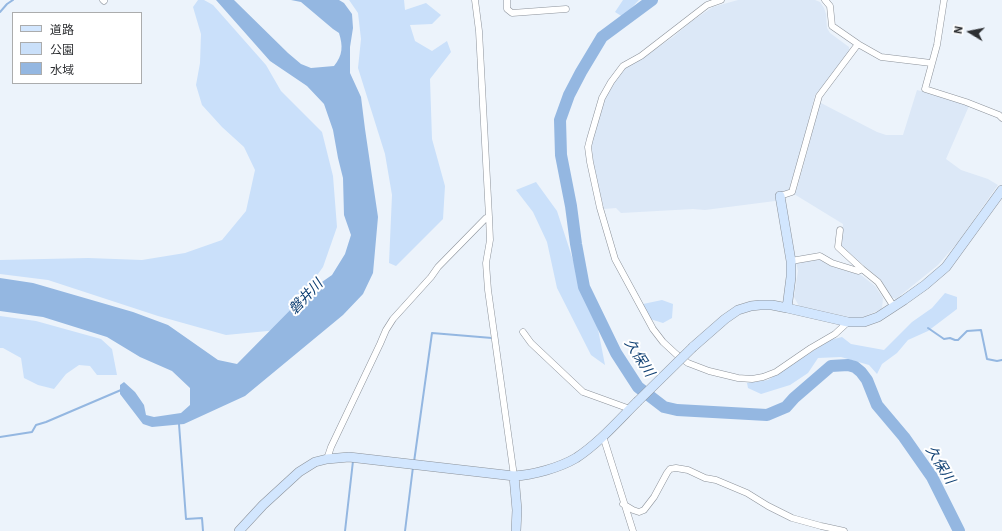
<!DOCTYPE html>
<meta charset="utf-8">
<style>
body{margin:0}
#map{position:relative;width:1002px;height:531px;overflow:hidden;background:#ecf3fb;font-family:"IBM Plex Sans","Noto Sans JP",sans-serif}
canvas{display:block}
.legend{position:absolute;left:12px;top:12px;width:130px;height:72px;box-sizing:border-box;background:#fff;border:1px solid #abacad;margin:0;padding:5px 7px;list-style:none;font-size:12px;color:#2d2f32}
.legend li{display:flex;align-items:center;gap:8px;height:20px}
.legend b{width:20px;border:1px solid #abacad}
.north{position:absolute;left:950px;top:12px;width:40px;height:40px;-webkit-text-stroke:3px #fff;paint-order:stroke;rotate:280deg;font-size:11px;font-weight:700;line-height:16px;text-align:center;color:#2d2f32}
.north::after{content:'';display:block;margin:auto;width:14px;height:18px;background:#2d2f32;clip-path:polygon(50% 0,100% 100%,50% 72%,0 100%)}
</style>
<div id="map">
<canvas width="1002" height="531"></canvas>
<ul class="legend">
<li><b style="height:5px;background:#d2e6fe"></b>道路</li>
<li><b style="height:11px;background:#cae0fa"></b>公園</li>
<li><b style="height:11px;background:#94b7e1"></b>水域</li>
</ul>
<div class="north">N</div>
</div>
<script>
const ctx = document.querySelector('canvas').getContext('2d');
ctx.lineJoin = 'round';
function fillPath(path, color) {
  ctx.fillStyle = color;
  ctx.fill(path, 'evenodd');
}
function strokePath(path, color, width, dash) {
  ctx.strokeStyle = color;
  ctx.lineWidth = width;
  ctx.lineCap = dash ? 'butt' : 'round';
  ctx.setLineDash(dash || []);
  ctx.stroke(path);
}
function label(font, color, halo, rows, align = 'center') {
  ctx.font = font + ' "IBM Plex Sans","Noto Sans JP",sans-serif';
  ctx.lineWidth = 4;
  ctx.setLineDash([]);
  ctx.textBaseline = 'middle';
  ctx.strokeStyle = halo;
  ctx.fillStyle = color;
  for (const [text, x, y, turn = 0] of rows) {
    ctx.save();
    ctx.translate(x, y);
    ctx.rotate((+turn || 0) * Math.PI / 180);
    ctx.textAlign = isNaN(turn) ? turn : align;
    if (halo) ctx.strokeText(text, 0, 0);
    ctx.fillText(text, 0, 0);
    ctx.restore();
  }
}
fillPath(new Path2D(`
 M738,0H815L820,2L824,8L826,14L827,28L830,33L849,47L850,54L815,95L803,143L789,190L785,192L787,197L775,201L705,210L693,209L621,213L616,208L604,209L594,169L592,149V138L603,103L611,84L626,67L641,59L673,37L692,21L713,7Z
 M917,90L944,97L969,106L946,159L961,170L988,179L998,185L958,242L938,265L896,299L891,297L881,280L841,246L843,224L794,194L797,188L811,137L819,102L877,132L886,135H903Z
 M818,259L821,260L829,265L861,275L875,286L883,298L882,309L863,317L854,318L799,306L794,297L798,271L796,262Z`), '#dce8f7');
fillPath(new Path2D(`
 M198,0H204L213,5L266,65L281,91L322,132L333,176L337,227L323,267L278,330L226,335L158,316L48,280L0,274V260L88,258L142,260L185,253L222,240L246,211L255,170L244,147L222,127L202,105L196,85L200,63L201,34L193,7Z
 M349,0H404L405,10L426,3L441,15L432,24L410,25L415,41L432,51L447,41L451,52L430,79L432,139L445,186L443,219L396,266L389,263L392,195L385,154L358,68L361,39L358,13Z
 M623,0H639L623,17L615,12Z
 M536,182L557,211L573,260L597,324L605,365L591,355L557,288L547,242L533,212L516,190Z
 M945,293L957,297V309L928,331L908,340L897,353L882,364L877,374L869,365L841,357L818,358L808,373L790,385L761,394L748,388L747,383L768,380L830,340L842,337L851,344L884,350L912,322L932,308Z
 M662,300L673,304L672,318L663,323L650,319L643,304Z
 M0,316L36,321L101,339L112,349L117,375H97L90,366L79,365L66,374L54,389L38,385L24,378L21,358L3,348H0Z`), '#cae0fa');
fillPath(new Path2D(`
 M216,0H234L288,53L301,64L311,68L334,66C343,55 343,46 339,33L333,29L301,2L291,0H339L344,3L352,14L353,28L350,47V73L361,97L365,129L378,217L373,273L363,294L343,315L245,396L184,424L152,427L143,424L120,394V385L124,382L135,392L144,405L146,415L154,417L181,413L190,405V388L172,371L140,357L107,337L43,317L0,311V278L33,283L133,312L168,325L218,360L237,364L309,291L332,275L345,254L351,235L344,215L343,178L338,158L333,130L324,104L307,86L270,61Z`), '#94b7e1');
strokePath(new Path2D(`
 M0,12L7,4L13,0
 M928,328L944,339L950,338L955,340H958L967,331L981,330L987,359L997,361L1002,360
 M179,424L186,519L202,518L203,531
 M0,437L32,432L36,425L46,422L121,390L122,391
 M414,462L432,333L492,338
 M345,531L353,461
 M405,531L413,467`), '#94b7e1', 2);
strokePath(new Path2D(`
 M652,0L602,37L581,72L569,95L560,120L561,155L571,206L576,244L584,287L616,353L638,387L664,407L677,410L767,415L786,407L794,398L831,366L848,365L855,367L861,372L867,380L877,405L904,437L932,477L959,531`), '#94b7e1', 12);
const street = new Path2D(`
 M103,0L104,1
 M475,0L479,31L489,217L490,240L486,263L488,290L514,476
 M507,0V9L512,13L566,9
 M721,0L707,5L641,56L623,66L611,82L602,98L590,139L588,147L590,162L600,208L615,259L653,329L663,342L676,354L688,363L709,371L738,378L752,379L763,377L776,372L811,348L835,334L848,322
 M825,0L830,6L832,26L858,44L881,57L931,63
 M944,0L937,45L925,89L966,102L999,115L1002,118
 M780,196L792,192L819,96L858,44
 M840,230L838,247L862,269L878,282L894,307
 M791,261L820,256L832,263L858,271L862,269
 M523,332L531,343L583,392L630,409
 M603,436L633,531
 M327,459L331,447L380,344L386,330L393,319L431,277L438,267L486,218L489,217
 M623,504L633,510L639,512L644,510L654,497L667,473L670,469L676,468L688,470L705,478L716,480L747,493L768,506L792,518L821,526L844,531`);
const secondary = new Path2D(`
 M780,196L791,261V277L787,308
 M693,347L725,319L738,310L751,306L760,305H772L787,308L848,322H864L878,317L904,300L925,285L946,267L1002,190
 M514,476L517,510L516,531
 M239,531L263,505L299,472L315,462L327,459L349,457L514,476C533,475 559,468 576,458C599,443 618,421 637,402`);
strokePath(street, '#8c929a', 7);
strokePath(secondary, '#8c929a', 10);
strokePath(street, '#fff', 6);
strokePath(secondary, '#d2e6fe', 9);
const secondaryBridge = new Path2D(`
 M637,402L693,347`);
strokePath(secondaryBridge, '#8c929a', 10, []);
strokePath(secondaryBridge, '#d2e6fe', 9);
label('italic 14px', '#0e3f72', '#fff', [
 ["磐井川",306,297,-47],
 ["久保川",639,358,57],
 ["久保川",940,465,58]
]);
</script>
